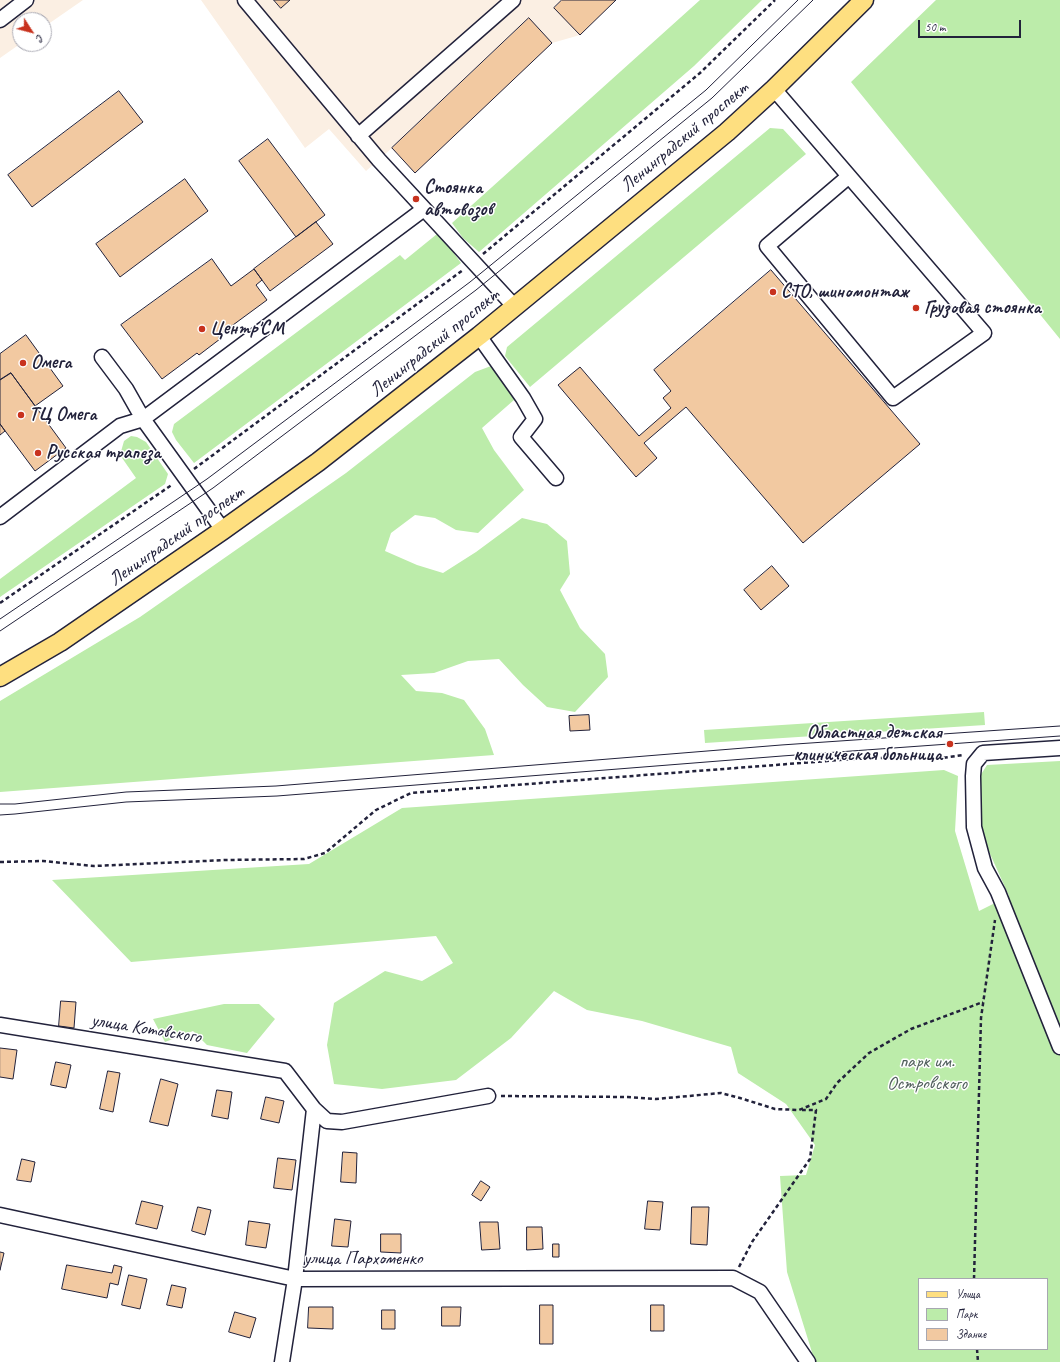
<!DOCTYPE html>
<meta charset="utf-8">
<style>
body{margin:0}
#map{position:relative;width:1060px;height:1362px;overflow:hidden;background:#fff;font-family:Caveat,sans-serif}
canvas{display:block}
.legend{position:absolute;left:918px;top:1278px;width:130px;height:72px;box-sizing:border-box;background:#fff;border:1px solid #a7a7b1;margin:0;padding:5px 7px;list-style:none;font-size:12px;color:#22223b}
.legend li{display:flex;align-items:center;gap:8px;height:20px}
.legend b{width:20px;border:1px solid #a7a7b1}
.north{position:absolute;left:12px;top:12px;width:40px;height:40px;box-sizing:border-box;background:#fff;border:1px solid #a7a7b1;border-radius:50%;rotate:126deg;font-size:11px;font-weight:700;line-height:16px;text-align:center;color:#22223b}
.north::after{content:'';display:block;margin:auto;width:14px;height:18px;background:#c8321e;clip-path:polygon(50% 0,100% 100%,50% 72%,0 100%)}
.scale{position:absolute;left:918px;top:20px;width:103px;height:18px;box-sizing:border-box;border:2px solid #22223b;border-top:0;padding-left:5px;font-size:12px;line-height:14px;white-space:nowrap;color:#22223b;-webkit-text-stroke:3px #fff;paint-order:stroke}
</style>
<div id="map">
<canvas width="1060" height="1362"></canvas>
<ul class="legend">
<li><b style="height:5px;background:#fedf80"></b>Улица</li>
<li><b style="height:11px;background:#bcecaa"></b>Парк</li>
<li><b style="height:11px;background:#f2c9a1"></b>Здание</li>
</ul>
<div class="north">С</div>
<div class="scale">50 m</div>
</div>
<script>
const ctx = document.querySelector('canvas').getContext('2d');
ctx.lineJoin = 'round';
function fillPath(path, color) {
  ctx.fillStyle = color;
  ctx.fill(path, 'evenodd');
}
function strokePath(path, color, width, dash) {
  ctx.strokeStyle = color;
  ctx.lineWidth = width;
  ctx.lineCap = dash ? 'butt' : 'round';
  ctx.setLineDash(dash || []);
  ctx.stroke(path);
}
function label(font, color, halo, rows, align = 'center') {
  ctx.font = font + ' Caveat,sans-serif';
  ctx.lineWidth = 3;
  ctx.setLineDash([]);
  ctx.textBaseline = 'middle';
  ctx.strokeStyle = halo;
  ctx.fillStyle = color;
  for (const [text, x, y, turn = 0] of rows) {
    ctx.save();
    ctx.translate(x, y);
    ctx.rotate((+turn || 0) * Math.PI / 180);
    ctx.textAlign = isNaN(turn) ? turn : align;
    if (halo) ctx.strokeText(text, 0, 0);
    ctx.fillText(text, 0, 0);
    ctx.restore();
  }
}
fillPath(new Path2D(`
 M0,0H83L44,27V20H20V44L0,58Z
 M201,0H616L580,35L552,43L415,173L392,148L366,171L329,129L305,148Z`), '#fbefe3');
fillPath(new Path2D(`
 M700,0H762L694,66L479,252L463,238L452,223Z
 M936,0H1060V339L851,82Z
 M770,128L783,129L806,154L530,387L505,356L507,347Z
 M437,234L450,248L461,263L194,463L176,440L172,432L174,424L400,255L405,260Z
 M491,366L505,381L514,400L482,428L494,450L524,490L478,533L456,530L435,518L415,515L391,533L385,551L417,565L443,573L476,552L522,518L547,524L567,541L570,574L560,590L580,628L605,654L608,677L575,712L547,707L523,685L499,659L468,661L434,673L401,675L416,691L442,693L464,700L485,729L494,755L0,792V701L140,617L346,473L475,372Z
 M131,436L137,437L146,442L168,474L165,484L0,597V579L136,478L120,455L124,441Z
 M984,712L985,725L705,743L704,730Z
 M1060,761V1362H815L787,1272L780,1176L806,1175L815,1145L786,1104L738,1073L731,1047L642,1021L587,1010L554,991L511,1038L456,1080L382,1089L334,1084L327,1045L334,1003L385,971L422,981L453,963L436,936L131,962L52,880L309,864L402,808L944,770L958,776L955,831L979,911L1009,896L982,836L978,779L987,765ZM919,1279H1047V1349H919Z
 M224,1004H259L275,1019L247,1053L207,1045L193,1031L165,1042L153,1019Z`), '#bcecaa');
const building = new Path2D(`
 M274,0H290L281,8Z
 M562,0H616L580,35L554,8Z
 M529,18L552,43L415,173L392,148Z
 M119,91L143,122L32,207L8,175Z
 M268,139L325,215L296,237L239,161Z
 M185,179L208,211L120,277L96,244Z
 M316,222L333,244L270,291L254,269Z
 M212,259L231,286L254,269L262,280L256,285L267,300L218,336L220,339L199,355L197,353L162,379L121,325Z
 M771,270L920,444L803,543L686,407L644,443L657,458L636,477L558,385L580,367L639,436L671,408L663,398L671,391L654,370Z
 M26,335L63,386L35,406L11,373L0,380V354Z
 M11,373L66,448L35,471L0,424V380Z
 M0,424L5,431L0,435Z
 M772,566L789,586L761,610L744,590Z
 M589,715L590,730L570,731L569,716Z
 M61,1001L76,1002L74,1028L59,1026Z
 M0,1048L17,1050L13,1079L0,1077Z
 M56,1062L71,1065L66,1088L51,1085Z
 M108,1071L120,1073L113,1112L100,1109Z
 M161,1079L178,1084L168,1126L150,1122Z
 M217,1090L232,1092L228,1119L212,1116Z
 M266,1097L284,1101L279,1123L261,1119Z
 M343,1152L357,1153L356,1183L341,1182Z
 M278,1158L296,1160L292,1190L274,1188Z
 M22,1159L35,1162L31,1182L17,1180Z
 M481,1181L490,1187L481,1201L472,1195Z
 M142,1201L163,1206L157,1229L136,1224Z
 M648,1201L663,1202L660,1230L645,1229Z
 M198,1207L211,1210L205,1235L192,1231Z
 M692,1207H709L707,1245L691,1244Z
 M335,1219L351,1221L348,1247L332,1246Z
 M249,1221L270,1224L266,1248L246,1245Z
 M480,1222H498L500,1249L482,1250Z
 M527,1227H542L543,1249L527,1250Z
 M381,1234H401V1253L381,1252Z
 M553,1244H559V1257H553Z
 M0,1252L4,1253L0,1270Z
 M67,1265L112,1273L114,1265L122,1267L118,1285L110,1283L107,1298L62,1289Z
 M129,1275L147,1279L140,1309L122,1305Z
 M172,1285L186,1288L182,1308L167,1305Z
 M540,1305H553V1344H540Z
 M651,1305H664V1331H651Z
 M309,1307H333V1329L308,1328Z
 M442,1307H461L460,1326H442Z
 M382,1310H395V1329H382Z
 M235,1312L256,1318L250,1338L229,1332Z`);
fillPath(building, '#f2c9a1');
strokePath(building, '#22223b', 1);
const minor = new Path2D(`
 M245,0L379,160L514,306
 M0,20L26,0
 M774,89L984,333L893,398L767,246L848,177
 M358,136L513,0
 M479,336L523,398L535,419L521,437L556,478
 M0,517L120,426L143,419L126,389L102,357
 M223,530L143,419L424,209
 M1060,748L983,753L974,764L973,776L974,827L985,868L998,892L1060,1047
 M0,1025L285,1071L314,1109L295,1279L282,1362
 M314,1109L327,1121L342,1122L488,1096
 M0,1215L295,1279L733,1278L760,1292L808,1362`);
const major = new Path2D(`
 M0,677L60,642L223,530L318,462L479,336L727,132L774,89L864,0`);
strokePath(minor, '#22223b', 17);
strokePath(major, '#22223b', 21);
strokePath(new Path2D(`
 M483,254L700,73L775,0
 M194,469L463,270
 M0,603L173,484
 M0,862L43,861L94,866L226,860L304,859L325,853L376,810L411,793L866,758H942L963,755
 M501,1096L628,1097L656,1099L721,1093L740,1098L775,1109L799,1110L826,1099L837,1083L869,1053L911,1029L983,1002
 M739,1267L752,1242L810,1159L816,1110H802
 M974,1279L981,1018L995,920
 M977,1349L978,1362`), '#22223b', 2.5, [4, 3]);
strokePath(minor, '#fff', 14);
strokePath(major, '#fedf80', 18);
strokePath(new Path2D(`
 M0,619L207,479L470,282L706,90L798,0
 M0,631L213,488L476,290L712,98L813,0
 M0,804H15L126,792L276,786L781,745L1060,726
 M0,815L15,814L126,802L277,796L782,756L1060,736`), '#22223b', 1);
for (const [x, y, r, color] of [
 [416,199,4,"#c8321e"],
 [773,292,4,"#c8321e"],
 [916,308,4,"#c8321e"],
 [202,329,4,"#c8321e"],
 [23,363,4,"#c8321e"],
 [21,415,4,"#c8321e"],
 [38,453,4,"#c8321e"],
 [950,744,4,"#c8321e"]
]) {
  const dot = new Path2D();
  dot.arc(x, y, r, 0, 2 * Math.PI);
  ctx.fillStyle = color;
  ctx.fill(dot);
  strokePath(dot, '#fff', 1.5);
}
label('19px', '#22223b', '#fff', [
 ["Ленинградский проспект",685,137,-40],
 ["Ленинградский проспект",435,343,-39],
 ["Ленинградский проспект",177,536,-35],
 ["улица Котовского",146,1029,9],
 ["улица Пархоменко",363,1259]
]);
label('bold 19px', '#22223b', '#fff', [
 ["Стоянка",424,188],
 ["автовозов",424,210],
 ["СТО, шиномонтаж",781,292],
 ["Грузовая стоянка",924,308],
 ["Центр'СМ",210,329],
 ["Омега",31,363],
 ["ТЦ Омега",29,415],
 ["Русская трапеза",46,453],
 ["Областная детская",942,733,"right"],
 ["клиническая больница",942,755,"right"]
], 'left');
label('19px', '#505f5c', '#fff', [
 ["парк им.",927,1062],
 ["Островского",927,1084]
]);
</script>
